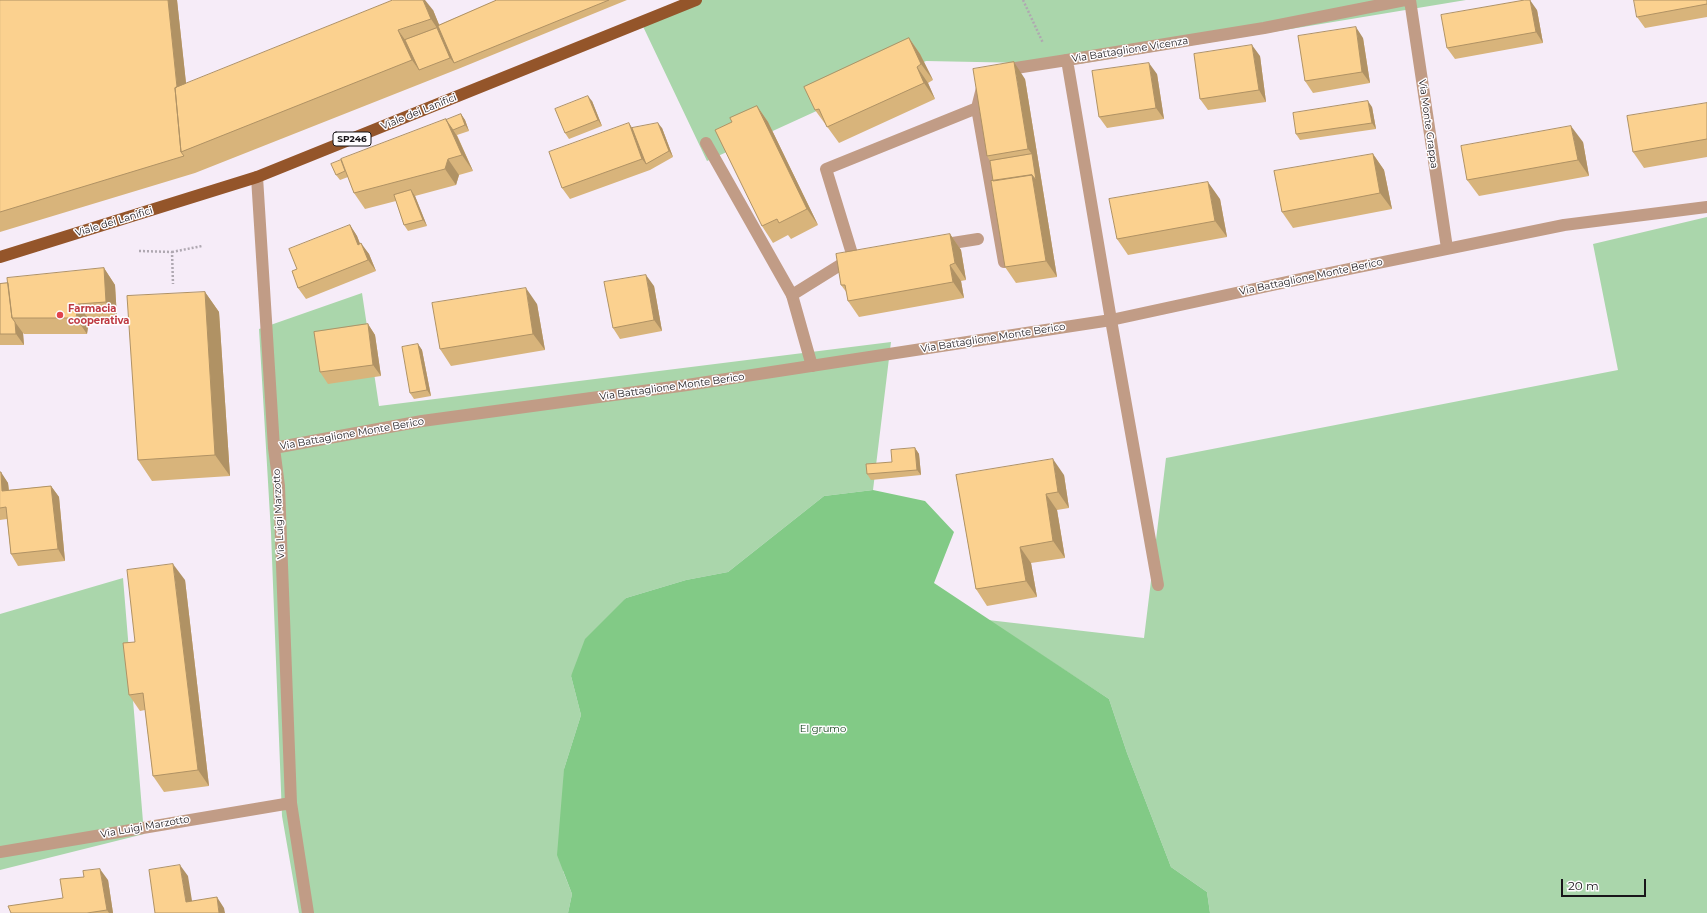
<!DOCTYPE html>
<style>
body{margin:0}
#map{position:relative;width:1707px;height:913px;overflow:hidden;background:#f6ecf8;font-family:Montserrat,sans-serif}
canvas{display:block}
.scale{position:absolute;left:1561px;top:879px;width:85px;height:18px;box-sizing:border-box;border:2px solid #19161a;border-top:0;padding-left:5px;font-size:12px;line-height:14px;white-space:nowrap;color:#19161a;-webkit-text-stroke:3px #fffdff;paint-order:stroke}
</style>
<div id="map">
<canvas width="1707" height="913"></canvas>
<div class="scale">20 m</div>
</div>
<script>
const ctx = document.querySelector('canvas').getContext('2d');
ctx.lineJoin = 'round';
function fillPath(path, color) {
  ctx.fillStyle = color;
  ctx.fill(path, 'evenodd');
}
function strokePath(path, color, width, dash) {
  ctx.strokeStyle = color;
  ctx.lineWidth = width;
  ctx.lineCap = dash ? 'butt' : 'round';
  ctx.setLineDash(dash || []);
  ctx.stroke(path);
}
function label(font, color, halo, rows, align = 'center') {
  ctx.font = font + ' Montserrat,sans-serif';
  ctx.lineWidth = 3;
  ctx.setLineDash([]);
  ctx.textBaseline = 'middle';
  ctx.strokeStyle = halo;
  ctx.fillStyle = color;
  for (const [text, x, y, turn = 0] of rows) {
    ctx.save();
    ctx.translate(x, y);
    ctx.rotate((+turn || 0) * Math.PI / 180);
    ctx.textAlign = isNaN(turn) ? turn : align;
    if (halo) ctx.strokeText(text, 0, 0);
    ctx.fillText(text, 0, 0);
    ctx.restore();
  }
}
fillPath(new Path2D(`
 M681,0H1466L1079,64L926,61L707,161L639,18Z
 M1707,217V913H1210L1207,892L1171,867L1127,753L1109,699L988,620L1144,638L1166,458L1618,370L1593,244Z
 M362,293L379,406L891,342L873,490L824,496L728,572L686,580L626,598L571,676L581,715L564,769L563,871L572,894L568,913H299L282,816L271,533L259,329Z
 M123,578L144,834L0,870V614Z`), '#aad6ab');
fillPath(new Path2D(`
 M873,490L925,501L954,532L934,583L1109,699L1127,753L1171,867L1207,892L1210,913H568L572,894L557,855L564,769L581,715L571,676L585,639L626,598L686,580L728,572L824,496Z`), '#82ca86');
strokePath(new Path2D(`
 M1023,0L1043,43
 M139,251L172,252L173,284
 M172,252L202,246`), '#afa8b1', 2.5, [2, 2]);
strokePath(new Path2D(`
 M1003,70L1067,60
 M977,108L1004,262
 M940,245L978,239
 M1111,320L1158,585
 M812,366L792,295L853,257L826,169L977,108L982,88`), '#c19c86', 12);
strokePath(new Path2D(`
 M1410,0L1447,248
 M706,143L792,295
 M257,177L274,448L279,486L291,803L308,913
 M1111,320L1067,60L1264,28L1405,0
 M274,448L422,421L687,385L1111,320L1305,278L1564,225L1707,207
 M0,852L291,803`), '#c19c86', 12);
strokePath(new Path2D(`
 M0,257L257,177L696,0`), '#94552a', 12);
fillPath(new Path2D(`
 M0,0H177L186,84L433,10L439,25L497,0H627L458,69L195,173L0,232Z
 M1707,0V17L1645,28L1637,17Z
 M1537,10L1543,43L1455,59L1447,48Z
 M909,38L920,54L933,80L928,83L935,99L839,143L815,110Z
 M1363,38L1370,83L1313,93L1305,81Z
 M1260,56L1266,102L1208,110L1200,99Z
 M1157,74L1164,119L1107,128L1099,117Z
 M1025,79L1057,277L1016,283L1005,267L993,181L990,161L987,156Z
 M592,101L602,126L569,139L565,133Z
 M1707,103V157L1644,168L1633,152Z
 M757,106L768,122L818,225L791,239L788,235L773,243L762,226L732,122Z
 M1372,107L1376,129L1300,140L1296,134Z
 M461,114L465,120L469,131L457,135L473,171L459,175L456,185L415,196L427,226L408,231L404,225L396,201L365,209L354,193L348,177L340,180L336,175Z
 M632,128H662L673,157L650,170L570,199L562,188Z
 M1583,142L1589,176L1479,196L1467,180Z
 M1373,154L1384,170L1392,209L1293,228L1282,212Z
 M1220,199L1227,237L1128,255L1117,239Z
 M350,225L357,236L360,244L369,254L376,271L306,299L298,288L297,269Z
 M950,234L961,250L966,280L961,281L964,298L859,317L848,301L847,293L841,285Z
 M104,268L115,285L117,318L89,320L87,334H24L23,333L24,345H0V284Z
 M654,286L662,331L620,339L613,328Z
 M205,292L219,312L230,476L152,481L138,460Z
 M537,304L545,350L451,366L440,349Z
 M368,324L375,335L381,376L328,384L320,372Z
 M418,344L422,350L431,396L414,399L410,393Z
 M915,448L919,454L921,475L871,480L867,474L892,462Z
 M0,472L8,483L9,490L51,486L59,497L65,561L18,566L11,554L7,519L0,520Z
 M956,475H1064L1069,508L1057,510L1065,558L1031,563L1037,597L987,606L976,589Z
 M185,580L209,786L164,792L153,776L145,710L140,711L129,695L135,642Z
 M108,880L113,913H11L63,898Z`), '#d8b47b');
fillPath(new Path2D(`
 M168,0H177L193,147L184,151Z
 M423,0H425L433,10L455,63H454L450,58L437,28L431,19Z
 M1530,0L1537,10L1543,43L1536,32Z
 M1356,27L1363,38L1370,83L1362,72Z
 M398,30L413,51L419,70L412,60Z
 M909,38L920,54L933,80L921,64Z
 M1252,45L1260,56L1266,102L1259,90Z
 M1014,62L1025,79L1057,277L1046,261L1032,175V154L1028,149Z
 M1149,63L1157,74L1164,119L1156,108Z
 M917,67L928,83L935,99L924,83Z
 M588,96L592,101L602,126L598,120Z
 M1368,101L1372,107L1376,129L1372,123Z
 M757,106L768,122L818,225L807,209Z
 M461,114L465,120L469,131L465,125Z
 M446,119L457,136L473,171L462,155Z
 M629,123L636,134L646,164L642,159Z
 M658,123L662,128L673,157L669,151Z
 M1571,126L1583,142L1589,176L1578,160Z
 M1373,154L1384,170L1392,209L1380,193Z
 M448,159L459,175L456,185L445,169Z
 M1208,182L1220,199L1227,237L1215,221Z
 M411,190L415,196L427,226L423,220Z
 M350,225L357,236L365,256L358,245Z
 M950,234L961,250L966,280L955,263Z
 M361,243L369,254L376,271L368,260Z
 M950,265L961,281L964,298L953,282Z
 M104,268L115,285L117,318L106,302Z
 M646,275L654,286L662,331L654,320Z
 M526,288L537,304L545,350L533,334Z
 M205,292L219,312L230,476L215,455Z
 M78,304L89,320L87,334L76,318Z
 M15,322L23,333L24,345L16,334Z
 M368,324L375,335L381,376L373,365Z
 M418,344L422,350L431,396L427,390Z
 M915,448L919,454L921,475L917,470Z
 M1053,459L1064,475L1069,508L1058,492Z
 M1,472L8,483L10,502L2,491Z
 M51,486L59,497L65,561L58,549Z
 M1046,494L1057,510L1065,558L1053,541Z
 M1020,547L1031,563L1037,597L1026,581Z
 M173,564L185,580L209,786L198,770Z
 M180,865L188,876L194,913L186,902Z
 M100,869L108,880L113,913H109L107,910Z
 M217,897L224,908L225,913H219Z`), '#b09264');
const building = new Path2D(`
 M0,0H168L177,87L175,88L181,152L184,156L0,212Z
 M393,0H423L431,19L398,30L412,60L181,152L175,88Z
 M497,0H609L454,63L438,26Z
 M1525,0H1530L1536,32L1447,48L1441,15Z
 M1634,0H1707V4L1637,17Z
 M1356,27L1362,72L1305,81L1298,36Z
 M437,28L450,58L419,70L405,40Z
 M909,38L921,64L917,67L924,83L827,127L819,109L815,110L804,87Z
 M1252,45L1259,90L1200,99L1194,54Z
 M1014,62L1028,149L987,156L973,69Z
 M1149,63L1156,108L1099,117L1092,71Z
 M588,96L598,120L565,133L555,109Z
 M1368,101L1372,123L1296,134L1293,113Z
 M1707,103V139L1633,152L1627,116Z
 M757,106L807,209L779,223L777,219L762,226L715,130L732,122L730,118Z
 M461,114L465,125L453,130L446,120Z
 M446,119L462,155L448,159L445,169L354,193L341,159Z
 M629,123L642,159L562,188L549,152Z
 M658,123L669,151L646,164L632,128Z
 M1571,126L1578,160L1467,180L1461,146Z
 M1032,154L1036,180L1032,175L993,181L990,161Z
 M1373,154L1380,193L1282,212L1274,171Z
 M341,160L345,171L336,175L331,164Z
 M1032,175L1046,261L1005,267L991,181Z
 M1208,182L1215,221L1117,239L1109,199Z
 M411,190L423,220L404,225L394,195Z
 M350,225L358,245L361,243L368,260L298,288L292,271L297,269L289,249Z
 M950,234L955,263L950,265L953,282L848,301L845,285H841L836,254Z
 M104,268L106,302L78,304L76,318H12L7,278Z
 M646,275L654,320L613,328L604,282Z
 M8,283L12,318L15,322L16,334H0V284Z
 M526,288L533,334L440,349L432,303Z
 M205,292L215,455L138,460L127,296Z
 M368,324L373,365L320,372L314,332Z
 M418,344L427,390L410,393L402,347Z
 M915,448L917,470L867,474L866,464L892,462L891,450Z
 M1053,459L1058,492L1046,494L1053,541L1020,547L1026,581L976,589L956,475Z
 M0,472H1L2,491L51,486L58,549L11,554L6,507L0,508Z
 M173,564L198,770L153,776L143,693L129,695L123,643L135,642L127,570Z
 M180,865L186,902L217,897L219,913H155L149,870Z
 M100,869L107,910L87,913H11L8,906L63,898L60,879L84,877L83,871Z`);
fillPath(building, '#fbd18f');
strokePath(building, '#b09264', 1);
for (const [x, y, r, color] of [
 [60,315,4,"#e0444e"]
]) {
  const dot = new Path2D();
  dot.arc(x, y, r, 0, 2 * Math.PI);
  ctx.fillStyle = color;
  ctx.fill(dot);
  strokePath(dot, '#fffdff', 1.5);
}
for (const [x, y, w] of [
 [352,139,38]
]) {
  const box = new Path2D();
  box.roundRect(x - w / 2, y - 7, w, 14, 3);
  ctx.fillStyle = '#fffdff';
  ctx.fill(box);
  strokePath(box, '#19161a', 1);
}
label('bold 9px', '#19161a', null, [
 ["SP246",352,139]
]);
label('10px', '#19161a', '#fffdff', [
 ["Via Battaglione Vicenza",1130,50,-9],
 ["Viale dei Lanifici",419,112,-22],
 ["Via Monte Grappa",1428,124,82],
 ["Viale dei Lanifici",114,222,-17],
 ["Via Battaglione Monte Berico",1311,277,-12],
 ["Via Battaglione Monte Berico",993,338,-9],
 ["Via Battaglione Monte Berico",672,387,-8],
 ["Via Battaglione Monte Berico",352,434,-10],
 ["Via Luigi Marzotto",279,514,-93],
 ["Via Luigi Marzotto",145,827,-10]
]);
label('bold 10px', '#be3a42', '#fffdff', [
 ["Farmacia",68,309],
 ["cooperativa",68,321]
], 'left');
label('10px', '#114318', '#fffdff', [
 ["El grumo",823,729]
]);
</script>
